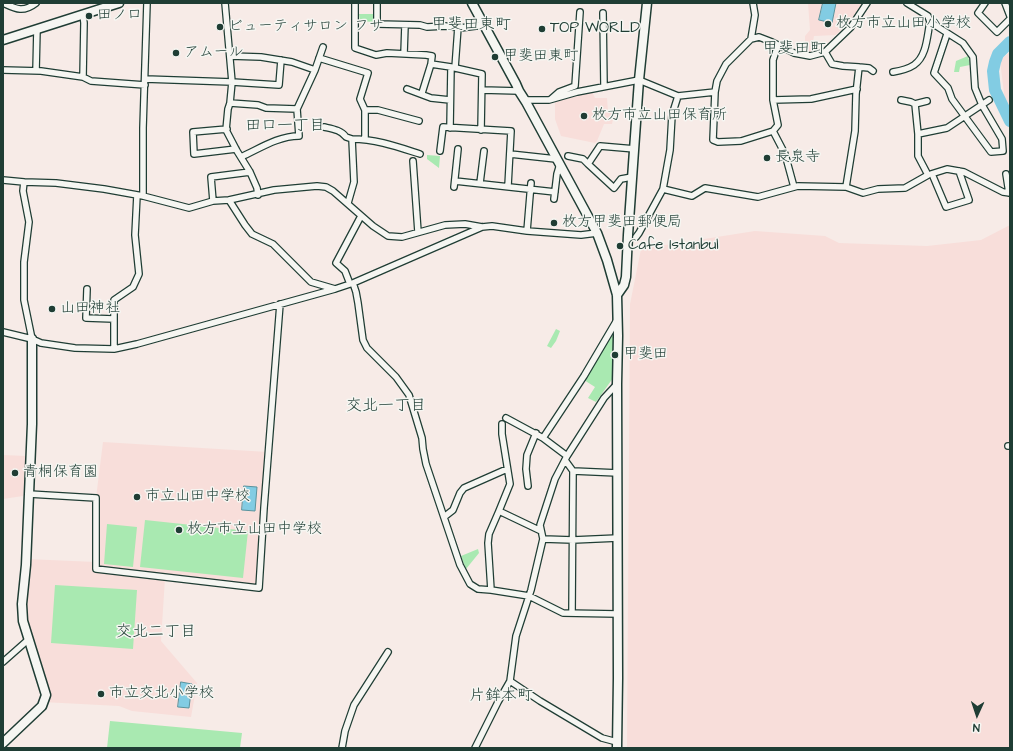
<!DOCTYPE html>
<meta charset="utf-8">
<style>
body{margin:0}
#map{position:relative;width:1013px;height:751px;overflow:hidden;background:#f7ebe7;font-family:"Architects Daughter",sans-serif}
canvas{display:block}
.frame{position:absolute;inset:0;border:4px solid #1f3d34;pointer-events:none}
.north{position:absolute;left:957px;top:695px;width:40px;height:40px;-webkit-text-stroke:3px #f6f6f2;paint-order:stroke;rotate:183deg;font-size:11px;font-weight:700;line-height:16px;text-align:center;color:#1f3d34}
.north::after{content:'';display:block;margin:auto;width:14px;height:18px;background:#1f3d34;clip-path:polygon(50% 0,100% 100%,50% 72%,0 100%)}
</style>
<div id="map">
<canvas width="1013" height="751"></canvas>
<div class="frame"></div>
<div class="north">N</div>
</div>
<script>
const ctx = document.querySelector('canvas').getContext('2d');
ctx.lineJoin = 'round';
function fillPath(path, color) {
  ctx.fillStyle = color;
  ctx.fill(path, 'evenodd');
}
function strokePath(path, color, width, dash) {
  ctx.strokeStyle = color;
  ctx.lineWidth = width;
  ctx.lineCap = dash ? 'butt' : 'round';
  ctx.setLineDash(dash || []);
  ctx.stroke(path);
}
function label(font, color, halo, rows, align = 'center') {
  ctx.font = font + ' "Architects Daughter","Klee One",sans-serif';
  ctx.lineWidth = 3;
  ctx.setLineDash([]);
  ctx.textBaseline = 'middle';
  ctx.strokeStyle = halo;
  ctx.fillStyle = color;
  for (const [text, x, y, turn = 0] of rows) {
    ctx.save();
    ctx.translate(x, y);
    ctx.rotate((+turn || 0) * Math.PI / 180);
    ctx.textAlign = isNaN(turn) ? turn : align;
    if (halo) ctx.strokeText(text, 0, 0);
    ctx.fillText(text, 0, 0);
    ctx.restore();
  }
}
fillPath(new Path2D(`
 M808,3H863L853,19L836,35L814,36L811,52L805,51V36L810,30Z
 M1010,52V111L1005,102L1000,60Z
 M592,91L595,98H607L608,112L614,113L612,124H604L597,141L595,143L561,136L555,119V102Z
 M1010,225V748H627L630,304L641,249L755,231L825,236L839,243L927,246L981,240Z
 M103,442L268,452L259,588L165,578L161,641L197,683L191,717L132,711L119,706L43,702L46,695L23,621L26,559L96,562V498Z
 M3,455L26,456L23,496L3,499Z`), '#f8deda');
fillPath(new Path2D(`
 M359,14H375L374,22L360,21Z
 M968,56L970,65L960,67L959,72H954L956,61Z
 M427,155L440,156L439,168L427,159Z
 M556,329L560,331L556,341L551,348L547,346Z
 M614,333L613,378L596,402L588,398L595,387L584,380Z
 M145,520L248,531L243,578L140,567Z
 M107,524L137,527L133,567L104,564Z
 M478,549L479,553L466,569L461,556Z
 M55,585L137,590L133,649L51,643Z
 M110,721L242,733L240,748H107Z`), '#a9e9b1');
const water = new Path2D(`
 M823,3H836L832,23L819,20Z
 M244,486L257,487L255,511L242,510Z
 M181,682L192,684L189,708L178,707Z`);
fillPath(water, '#82cce3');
strokePath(water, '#5a939d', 1);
strokePath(new Path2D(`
 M1010,42L998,54L995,62L993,71L995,90L1010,121`), '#82cce3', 12);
const street = new Path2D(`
 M3,3C16,9 23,13 36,3
 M225,3L232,82L230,103L228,109L226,130L237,151L250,172L257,188L258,195
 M355,3V48L376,55L387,53L426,55L432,56L431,64L451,67
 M377,3V24L420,25L427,27L445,26L460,28L484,25
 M907,3L928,16L930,22L963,43L973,57L975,88L982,105L1002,139L1003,151L991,152L952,99L948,88L934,73L947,34
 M985,3L978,13L997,32L1010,19
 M1005,3L1010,16
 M603,13L604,86
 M83,14L84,23L83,77
 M751,39L755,15L753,3
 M778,45L773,60V100L778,125L773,131L741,141L718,142L713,140L715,92L717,81L726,64L751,39L759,37L772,42L794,53L810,56L825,52L851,27L867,3
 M404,54L405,25
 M230,56L261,57L292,62L315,70
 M319,58L368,73L360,99L365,110V139
 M859,67L869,68L873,71
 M455,68L458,27
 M3,70L41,71L83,77L91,81L145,85
 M36,71L37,29
 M893,72C899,71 908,69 914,65C927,56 927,36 930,22
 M145,79L232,82L279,85L281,60
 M407,89L431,98L450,100
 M482,90L519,91
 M422,93L431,64
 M551,99L559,92L575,86L580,12
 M525,100H549L577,92L639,80L678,96L715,92
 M773,100L811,99L857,89
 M901,100L911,102L915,104L918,134
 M230,103L258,105L266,108L297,109L315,70L323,47
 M915,104L927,101
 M365,110H378L419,121
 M324,127C333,129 341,130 346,137L352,139
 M450,128L451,67L482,74L481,130
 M227,129L193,132L194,154L236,149
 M773,131L785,154L794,187
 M440,151L443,127L511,131L508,186
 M510,154L556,159
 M568,156L583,159L588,164
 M241,157C259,149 278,136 299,136L297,109
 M413,161L418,232
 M931,174L947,169L964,172L1003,192L1010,193
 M932,174L946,207L969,200L959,171
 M1006,174L1009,193
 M632,177L621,179L614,188L588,164L600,146L635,149
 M3,180L24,182L56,183L104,189L143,196L189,208L213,201L229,200L274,190L317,186L326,187L333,191L373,226L388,236L402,237L445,225L465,224L482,227L492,226L527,231L581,235L597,233
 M455,181L555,192
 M24,182L23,191L29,222L24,262V300L32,339
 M480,183L484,151
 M454,187L458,149
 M846,187L863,193L878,189L905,188L928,175L918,156V134L947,128L989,100
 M663,189L692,196L705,188L758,197L798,186L846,187L855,131L856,94L859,67L843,66L832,64L825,52
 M143,196V128L147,3
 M554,199L557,174L560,164
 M229,200L245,225L252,234L273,244L311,282L335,289
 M213,201L211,177L250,172
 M348,203L354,182L352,139C376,139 398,147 420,154
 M527,231L531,183
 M636,237L639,233L663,189L670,150L672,115L678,96
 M353,283L356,292L358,303L363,340L367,348L396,377L409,395L422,438L423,449L426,464L460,565L470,584L478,589L491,590L529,596L563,613L618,614
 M350,284L345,271L336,263L361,216
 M87,289L86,318L114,319
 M3,332L32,339L41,343L75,348L114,349L137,344L335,289L353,283L482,227
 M114,349V300L133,287L139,274L135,235L137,195
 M506,418L543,438
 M1008,446H1010
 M567,456L543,438L584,376L617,320
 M565,460L573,471L572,613
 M573,471L618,473
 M528,486L526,469L527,455L536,433
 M29,494L96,498V569L259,588L264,508L280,304
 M499,511L541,531
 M444,517L453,510L460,493L464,488L507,469
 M543,539L573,540L618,538
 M491,590L488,543L489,534L499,511L510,484L502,434V424
 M3,662L29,639
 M510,681L540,701L602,738L617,742
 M342,748L345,731L354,705L388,652
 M475,748L498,702L510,681L516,636L531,590L543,539L540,525L555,479L567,456L604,398L617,384`);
const secondary = new Path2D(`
 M472,3L516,84L519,91L526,102L597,233L607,260L617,295L618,336L617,384L618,678L617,748
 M3,40L119,3
 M617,295L624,285L626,277L628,235L639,80L647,3
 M3,743L42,706L46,695L23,621L22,604L26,565L29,494L32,424V339`);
strokePath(street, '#1f3d34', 8);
strokePath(secondary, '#1f3d34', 11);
strokePath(street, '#f6f6f2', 5.5);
strokePath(secondary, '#f6f6f2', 8);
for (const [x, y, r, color] of [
 [89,16,4,"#1f3d34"],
 [828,24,4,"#1f3d34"],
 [220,27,4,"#1f3d34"],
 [542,29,4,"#1f3d34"],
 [176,53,4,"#1f3d34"],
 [495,57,4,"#1f3d34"],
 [584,116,4,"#1f3d34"],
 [767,158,4,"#1f3d34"],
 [554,223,4,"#1f3d34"],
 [620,246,4,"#1f3d34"],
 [52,309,4,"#1f3d34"],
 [615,355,4,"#1f3d34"],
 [15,473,4,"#1f3d34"],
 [137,497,4,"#1f3d34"],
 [179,530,4,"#1f3d34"],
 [101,694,4,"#1f3d34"]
]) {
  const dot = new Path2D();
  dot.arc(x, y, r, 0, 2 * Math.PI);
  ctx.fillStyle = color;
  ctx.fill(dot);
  strokePath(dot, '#f6f6f2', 1.5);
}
label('15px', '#1f3d34', '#f6f6f2', [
 ["田ノ口",97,16],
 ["枚方市立山田小学校",836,24],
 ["ビューティサロン フサ",228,27],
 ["TOP WORLD",550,29],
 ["アムール",184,53],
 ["甲斐田東町",503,57],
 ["枚方市立山田保育所",592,116],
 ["長泉寺",775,158],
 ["枚方甲斐田郵便局",562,223],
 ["Cafe Istanbul",628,246],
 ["山田神社",60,309],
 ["甲斐田",623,355],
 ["青桐保育園",23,473],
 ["市立山田中学校",145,497],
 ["枚方市立山田中学校",187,530],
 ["市立交北小学校",109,694]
], 'left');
label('16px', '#1f3d34', '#f6f6f2', [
 ["甲斐田東町",471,26],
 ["甲斐田町",794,50],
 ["田口一丁目",285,127],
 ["交北一丁目",386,407],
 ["交北二丁目",156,633],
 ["片鉾本町",501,697]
]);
</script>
